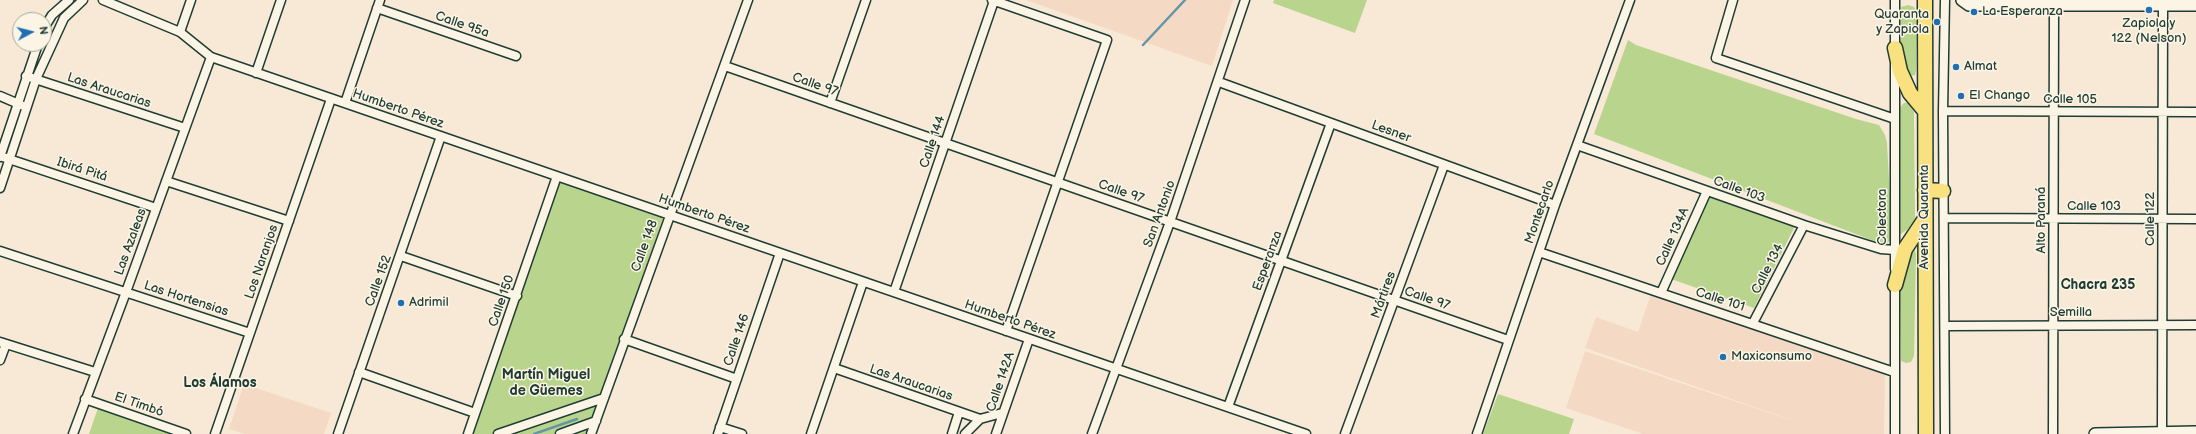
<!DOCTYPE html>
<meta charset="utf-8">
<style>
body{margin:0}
#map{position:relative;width:2196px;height:434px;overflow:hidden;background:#f8e9d6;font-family:"Balsamiq Sans",sans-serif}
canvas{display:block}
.north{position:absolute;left:12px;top:12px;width:40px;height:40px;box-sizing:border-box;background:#fcf5e5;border:1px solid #a4ab9e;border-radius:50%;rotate:83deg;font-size:11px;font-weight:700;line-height:16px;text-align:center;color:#1f3d34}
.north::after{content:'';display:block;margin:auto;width:14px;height:18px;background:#1f6fb2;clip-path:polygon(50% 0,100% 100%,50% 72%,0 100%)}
</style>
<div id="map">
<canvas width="2196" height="434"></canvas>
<div class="north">N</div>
</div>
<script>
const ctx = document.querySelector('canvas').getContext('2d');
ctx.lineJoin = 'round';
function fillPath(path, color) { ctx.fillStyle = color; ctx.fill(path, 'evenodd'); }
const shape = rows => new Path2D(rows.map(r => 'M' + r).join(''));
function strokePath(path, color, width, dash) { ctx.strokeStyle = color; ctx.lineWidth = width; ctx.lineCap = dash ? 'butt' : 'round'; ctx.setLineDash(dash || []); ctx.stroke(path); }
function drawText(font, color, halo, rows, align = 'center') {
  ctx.font = font + ' "Balsamiq Sans",sans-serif'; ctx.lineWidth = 3; ctx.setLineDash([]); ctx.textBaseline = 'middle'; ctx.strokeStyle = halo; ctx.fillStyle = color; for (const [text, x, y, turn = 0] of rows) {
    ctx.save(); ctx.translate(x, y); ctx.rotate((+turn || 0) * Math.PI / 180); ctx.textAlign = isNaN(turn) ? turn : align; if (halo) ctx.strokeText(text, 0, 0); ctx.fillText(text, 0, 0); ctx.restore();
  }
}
fillPath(shape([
 [1026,0,1233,0,1212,66],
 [1651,294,1885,374,1884,434,1643,434,1566,408,1585,351,1815,428,1585,348,1596,317,1638,332],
 [244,384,331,413,324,434,245,434,229,429]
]), '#f4dac4');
fillPath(shape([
 [1274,0,1367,0,1355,33,1273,3],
 [1908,5,1914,7,1917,12,1916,70,1915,75,1911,76,1906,68,1901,49,1901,7],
 [1628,40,1636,45,1856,119,1879,125,1885,135,1887,143,1892,234,1890,241,1886,244,1882,244,1594,134],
 [1904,103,1908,103,1914,112,1915,219,1907,230,1899,235,1899,108],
 [560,182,663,218,589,434,473,434],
 [1707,189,1797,222,1754,308,1671,279],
 [1911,248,1914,248,1916,254,1914,356,1911,362,1906,363,1901,361,1900,280],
 [1498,394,1574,419,1569,434,1483,434],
 [99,405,173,434,89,434]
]), '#b9d58d');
strokePath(shape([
 [1143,45,1185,0],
 [534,434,577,419]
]), '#6596a7', 2.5);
const street = shape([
 [103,0,180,32,211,57,1306,434],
 [992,0,1107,40,1006,331],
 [1733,0,1716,58,1895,119],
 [1945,0,1943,111,1945,434],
 [377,8,516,56],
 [44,28,52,15,69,0],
 [180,32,191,0],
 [1895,51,1895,0],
 [1895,65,1895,269],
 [725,66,1508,340],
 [256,73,281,0],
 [26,76,185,128],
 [1219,82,1555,205],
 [0,96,21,105],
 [345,103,380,0],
 [830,103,866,0],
 [1943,111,2196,112],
 [1577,145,1804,225,1881,249,1895,250],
 [0,156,156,208],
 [0,157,38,44],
 [166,181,289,221],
 [0,188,36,79,64,18,83,0],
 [1944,218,2196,219],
 [0,251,250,333],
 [1539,252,1894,372],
 [401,256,517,296],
 [894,292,994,1],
 [1661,293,1707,191],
 [1753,323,1804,225],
 [1945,326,2196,325],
 [624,339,737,379],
 [0,342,95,372],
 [0,360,6,344],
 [834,368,980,419],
 [359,372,475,413],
 [85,399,186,434],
 [1228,407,1331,123],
 [720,427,742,434],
 [2162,432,2163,5],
 [73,434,126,292,211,57],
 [215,434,331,99],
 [338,434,441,136],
 [468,434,557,176],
 [498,434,604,398],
 [560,434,596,421],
 [591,434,748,0],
 [718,434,780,253],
 [811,434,863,282],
 [952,434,959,412],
 [965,434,980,419,1002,413],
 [996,434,1029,339],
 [1092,434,1170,222,1245,0],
 [1345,434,1444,165],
 [1477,434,1555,205,1630,0],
 [1895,434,1895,281],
 [2053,434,2054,5]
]);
const secondary = shape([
 [1962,0,1969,5,2196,5],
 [2095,434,2196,432]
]);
const highway = shape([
 [1925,0,1926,434],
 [1895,48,1900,71,1910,93,1925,111],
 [1925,190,1943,191],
 [1895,285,1905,249,1925,219]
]);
strokePath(street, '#1f3d34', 11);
strokePath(secondary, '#1f3d34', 14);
strokePath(highway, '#1f3d34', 17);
strokePath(street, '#fcf5e5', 8);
strokePath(secondary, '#fcf5e5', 11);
strokePath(highway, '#fae180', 14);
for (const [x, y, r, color] of [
 [2149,10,4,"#1f6fb2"],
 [1974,12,4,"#1f6fb2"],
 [1937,22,4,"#1f6fb2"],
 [1956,67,4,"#1f6fb2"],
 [1961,96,4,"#1f6fb2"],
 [401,303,4,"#1f6fb2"],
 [1723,357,4,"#1f6fb2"]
]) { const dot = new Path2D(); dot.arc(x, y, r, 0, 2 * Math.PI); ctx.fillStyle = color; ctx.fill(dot); strokePath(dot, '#fcf5e5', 1.5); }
drawText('13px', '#1f3d34', '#fcf5e5', [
 ["La Esperanza",1982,12],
 ["Quaranta",1929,15,"right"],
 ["y Zapiola",1929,30,"right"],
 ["Zapiola y",2149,24,"center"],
 ["122 (Nelson)",2149,39,"center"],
 ["Almat",1964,67],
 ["El Chango",1969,96],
 ["Adrimil",409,303],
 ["Maxiconsumo",1731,357]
], 'left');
drawText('13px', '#1f3d34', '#fcf5e5', [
 ["Calle 95a",462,25,19],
 ["Calle 97",815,85,19],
 ["Las Araucarias",109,91,18],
 ["Calle 105",2070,100],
 ["Humberto Pérez",398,109,19],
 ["Lesner",1391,132,20],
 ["Calle 144",933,142,-71],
 ["Ibirá Pitá",82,170,18],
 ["Calle 103",1739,190,20],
 ["Calle 97",1121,192,19],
 ["Calle 103",2094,207],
 ["Montecarlo",1540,212,-71],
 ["Humberto Pérez",704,214,19],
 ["San Antonio",1160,214,-70],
 ["Colectora",1883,217,-90],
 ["Avenida Quaranta",1925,217,-90],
 ["Calle 122",2151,219,-90],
 ["Alto Paraná",2042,220,-90],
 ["Calle 134A",1673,237,-66],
 ["Las Azaleas",131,242,-70],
 ["Calle 148",645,246,-70],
 ["Esperanza",1268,261,-70],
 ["Los Naranjos",262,262,-71],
 ["Calle 134",1768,269,-63],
 ["Calle 152",379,281,-70],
 ["Mártires",1384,295,-70],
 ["Las Hortensias",186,299,18],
 ["Calle 97",1427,299,19],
 ["Calle 101",1720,300,18],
 ["Calle 150",502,301,-71],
 ["Semilla",2071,313],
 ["Humberto Pérez",1010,320,19],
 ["Calle 146",737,340,-71],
 ["Calle 142A",1001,382,-71],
 ["Las Araucarias",911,383,19],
 ["El Timbó",139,405,19]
]);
drawText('bold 14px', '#1f3d34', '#fcf5e5', [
 ["Chacra 235",2098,285],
 ["Martín Miguel",546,375],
 ["de Güemes",546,391],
 ["Los Álamos",220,383]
]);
</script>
